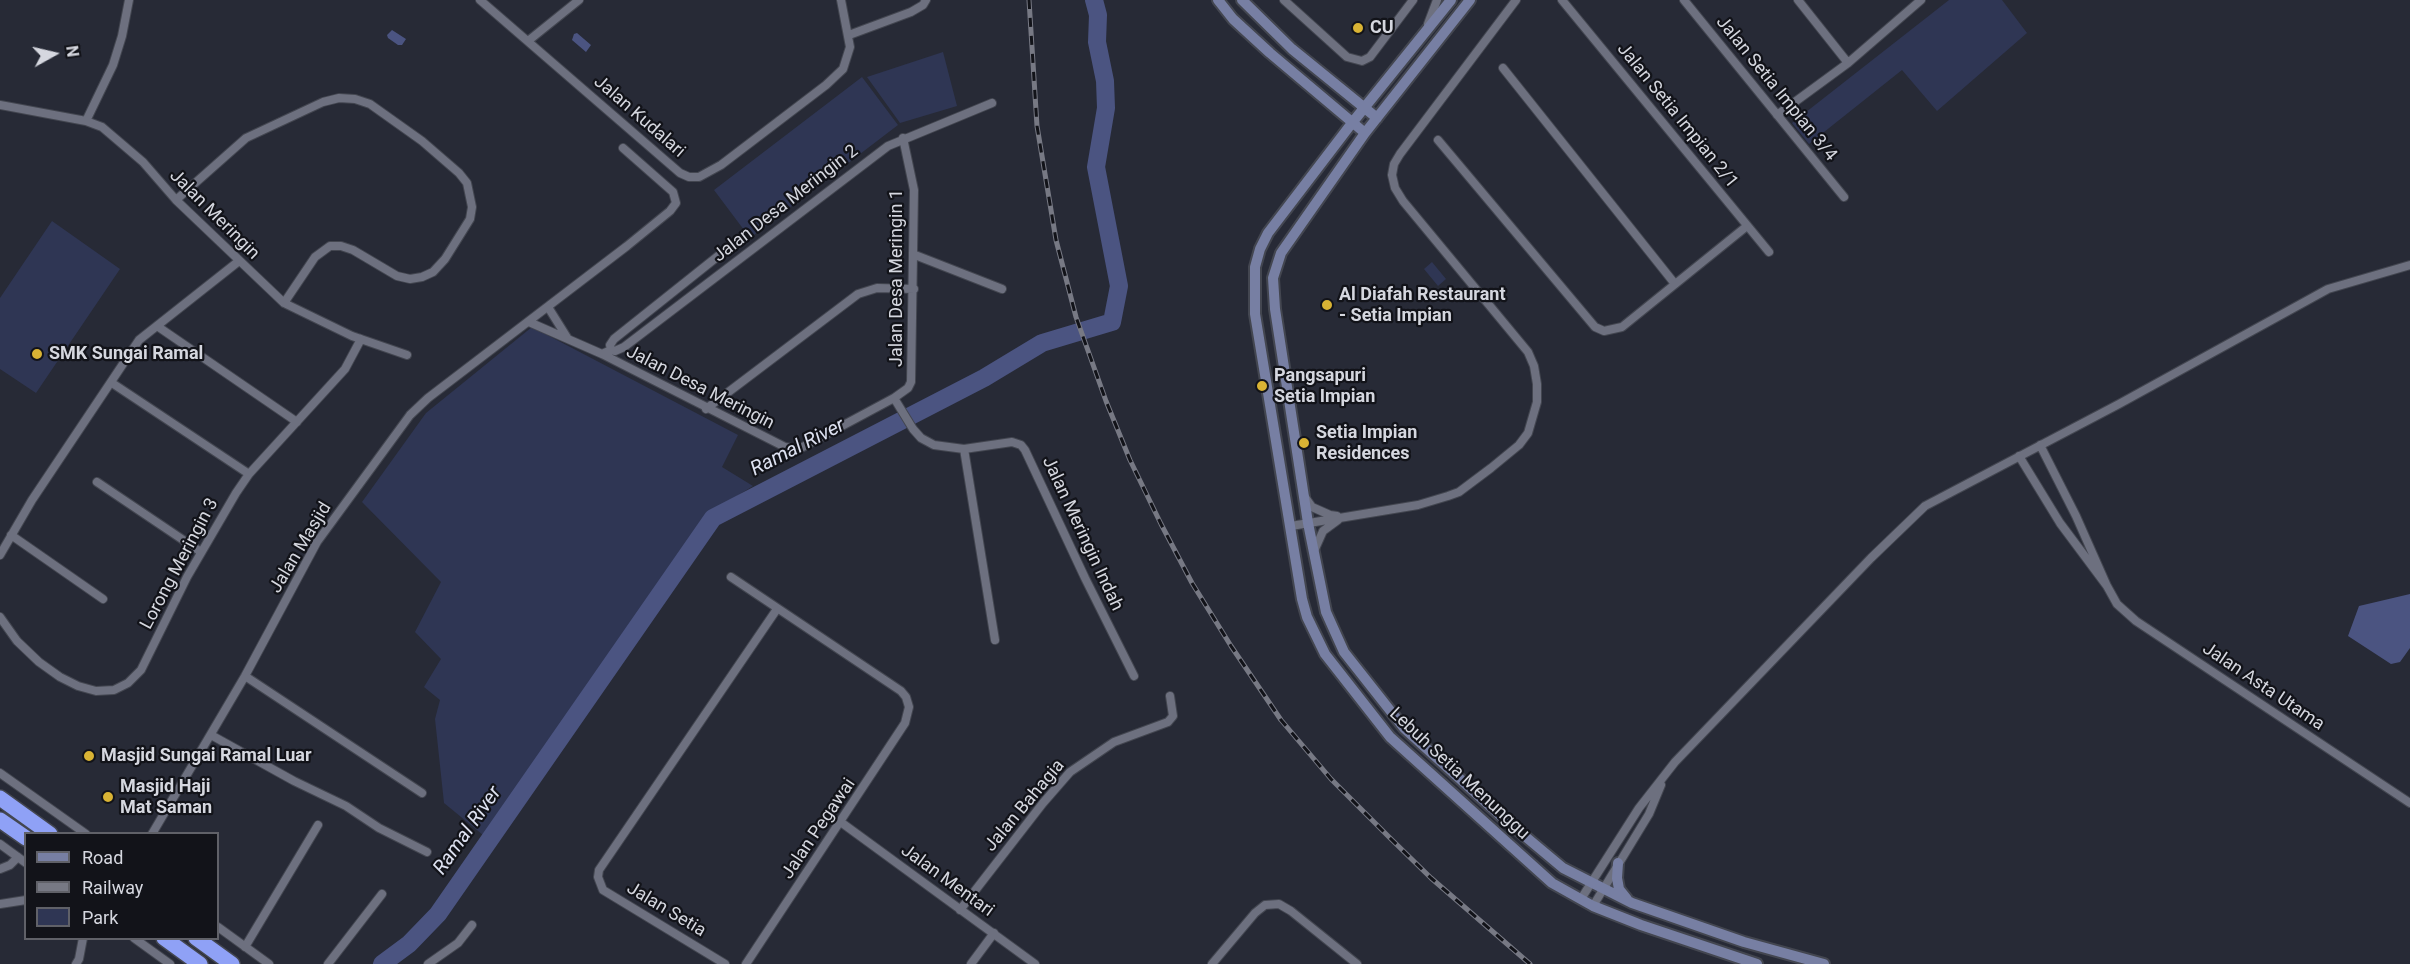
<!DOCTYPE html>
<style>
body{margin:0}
#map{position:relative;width:2410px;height:964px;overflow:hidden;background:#272a36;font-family:Roboto,sans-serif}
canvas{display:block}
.legend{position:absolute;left:24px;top:832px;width:195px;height:108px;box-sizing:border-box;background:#121319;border:2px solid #606168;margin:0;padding:8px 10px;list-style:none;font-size:18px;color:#d5d7df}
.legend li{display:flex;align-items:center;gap:12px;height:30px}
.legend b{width:30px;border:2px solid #606168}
.north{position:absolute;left:24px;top:24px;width:60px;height:60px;-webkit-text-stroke:4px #121319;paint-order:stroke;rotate:82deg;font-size:16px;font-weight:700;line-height:24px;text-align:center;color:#d5d7df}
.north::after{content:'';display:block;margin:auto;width:21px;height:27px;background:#d5d7df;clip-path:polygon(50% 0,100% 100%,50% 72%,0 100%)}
</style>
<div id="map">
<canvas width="2410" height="964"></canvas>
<ul class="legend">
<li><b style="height:8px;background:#777fa3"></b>Road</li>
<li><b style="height:8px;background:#777984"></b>Railway</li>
<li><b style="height:16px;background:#2f3654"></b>Park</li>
</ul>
<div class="north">N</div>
</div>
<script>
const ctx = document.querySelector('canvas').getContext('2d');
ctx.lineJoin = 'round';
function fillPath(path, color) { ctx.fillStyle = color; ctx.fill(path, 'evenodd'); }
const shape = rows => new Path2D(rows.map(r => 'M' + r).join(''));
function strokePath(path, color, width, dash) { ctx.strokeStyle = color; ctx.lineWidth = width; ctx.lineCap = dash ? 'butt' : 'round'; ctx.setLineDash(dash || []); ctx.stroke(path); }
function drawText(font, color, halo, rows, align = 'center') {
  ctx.font = font + ' Roboto,sans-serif'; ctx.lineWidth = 4.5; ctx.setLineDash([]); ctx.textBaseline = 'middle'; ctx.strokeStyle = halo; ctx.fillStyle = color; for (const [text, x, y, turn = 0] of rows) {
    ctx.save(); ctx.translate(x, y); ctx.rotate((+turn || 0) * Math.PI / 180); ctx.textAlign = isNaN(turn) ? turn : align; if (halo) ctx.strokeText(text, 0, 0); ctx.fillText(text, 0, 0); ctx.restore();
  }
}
fillPath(shape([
 [1949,0,2002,0,2027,33,1937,111,1902,70,1809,144,1792,123],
 [943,52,957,106,900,123,867,77],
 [862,77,898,125,750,238,714,190],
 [52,221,120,269,36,393,0,369,0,298],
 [1432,262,1446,279,1438,286,1424,269],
 [532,327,738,435,722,467,753,486,705,516,483,835,444,803,435,719,440,700,424,687,441,659,415,632,441,582,362,502,426,413]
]), '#2f3654');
fillPath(shape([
 [392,30,406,39,402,45,398,45,388,38,387,35],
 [577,33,591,45,586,52,572,40,574,34],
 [2410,594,2410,648,2400,662,2391,664,2348,636,2359,606]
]), '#4b5481');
strokePath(shape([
 [382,964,409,944,438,914,713,518,984,378,1042,343,1112,322,1119,286,1096,167,1106,108,1105,81,1097,42,1098,15,1094,0]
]), '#4b5481', 18);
const street = shape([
 [480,0,680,173,689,177,699,177,721,165,826,85,843,69,850,47,841,0],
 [1284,0,1347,57,1362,61,1370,57,1413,0],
 [1562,0,1769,252],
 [1684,0,1844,197],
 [1798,0,1848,63],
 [1428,24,1437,0],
 [849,35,911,12,923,5,926,0],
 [528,41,579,0],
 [1503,68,1675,284],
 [0,105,86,121,102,127,143,162,176,200,284,303,352,336,407,355],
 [1777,115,1848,63,1921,0],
 [86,121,113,65,122,36,129,0],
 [1438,140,1595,327,1604,331,1622,327,1747,226],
 [176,200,246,138,323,102,339,98,355,99,370,104,422,141,459,173,467,183,472,207,470,219,445,259,433,272,422,277,410,279,397,276,353,250,341,246,330,246,315,257,284,303],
 [915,255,1002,289],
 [548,307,568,339],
 [529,322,602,354,785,447,799,449,894,398,908,388,911,382,914,190,903,138],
 [157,326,297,422],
 [611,350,610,345,614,339,742,237],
 [602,354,611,350,615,351,624,347,888,146,992,103],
 [112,383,249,474],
 [894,398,913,429,921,438,934,445,964,449,1012,442,1021,445,1025,450,1085,578,1134,676],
 [706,409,858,294,877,288,914,289],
 [964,449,995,640],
 [2019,456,2060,523,2107,586,2076,516,2040,445],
 [97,482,201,552],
 [1305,497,1312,507,1330,515,1337,516],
 [1291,526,1418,505,1448,496,1459,492,1491,468,1519,445,1528,433,1537,402,1537,384,1534,366,1528,352,1403,201,1395,188,1392,175,1394,164,1400,154,1516,0],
 [11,535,103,599],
 [1315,549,1323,531,1338,520],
 [0,555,32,500,139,340,239,261],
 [731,577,901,691,906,697,909,707,905,723,746,964],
 [2107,586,2117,604,2136,621,2410,803],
 [0,617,17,641,39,662,60,677,78,686,96,691,114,690,128,683,141,670,187,577,236,493,249,474,345,369,361,339],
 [245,676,422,793],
 [211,735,294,781,346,806,379,828,427,852],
 [0,773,86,834],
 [842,823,1035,964],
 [152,834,245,676,317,542,410,415,428,398,627,246,670,211,676,203,673,192,623,148],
 [0,844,26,863],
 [0,869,10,865,18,857],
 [1581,899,1639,808,1675,762,1871,558,1925,506,2119,404,2328,289,2410,265],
 [0,904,26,900],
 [1593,906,1649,814,1661,785],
 [960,910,1043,803,1070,772,1114,742,1168,722,1173,716,1170,696],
 [218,927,269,964],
 [134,938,170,964],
 [245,947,318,825],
 [76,964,79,959,83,938],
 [328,964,382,894],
 [428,964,458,943,472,925],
 [725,964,603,890,598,877,599,870,777,609],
 [971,964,994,933],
 [1212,964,1255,913,1265,905,1279,904,1291,911,1357,964]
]);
const secondary = shape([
 [1218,0,1233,19,1270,53,1365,133],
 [1242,0,1292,49,1377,118],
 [1451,0,1352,123,1268,233,1260,249,1255,267,1255,314,1302,599,1307,617,1325,654,1390,737,1552,883,1593,906,1641,925,1757,964],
 [1470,0,1365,133,1281,253,1273,278,1275,309,1308,523,1326,612,1344,652,1404,728,1502,817,1563,868,1632,903,1744,942,1824,964],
 [1618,863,1617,878,1619,889,1627,899]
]);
const highway = shape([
 [0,798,50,834],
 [0,820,26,838],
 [164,938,200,964],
 [196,938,232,964]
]);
strokePath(street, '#434650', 10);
strokePath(secondary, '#434650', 14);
strokePath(highway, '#434650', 18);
strokePath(street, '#6d707f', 8);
strokePath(secondary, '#777fa3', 10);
strokePath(highway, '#8fa1f6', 15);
const rail = shape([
 [1029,0,1037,126,1056,240,1076,317,1106,401,1130,460,1161,524,1192,583,1231,646,1281,720,1331,779,1390,838,1431,878,1530,964]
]);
strokePath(rail, '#777984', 5);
strokePath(rail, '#121319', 3, [9]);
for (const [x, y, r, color] of [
 [1358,28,6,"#d9b334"],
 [1327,305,6,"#d9b334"],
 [37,354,6,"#d9b334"],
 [1262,386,6,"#d9b334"],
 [1304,443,6,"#d9b334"],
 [89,756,6,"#d9b334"],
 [108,797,6,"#d9b334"]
]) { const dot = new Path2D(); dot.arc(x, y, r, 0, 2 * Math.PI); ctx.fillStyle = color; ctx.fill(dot); strokePath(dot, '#121319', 2); }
drawText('bold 18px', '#d5d7df', '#121319', [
 ["CU",1370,28],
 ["Al Diafah Restaurant",1339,295],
 ["- Setia Impian",1339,316],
 ["SMK Sungai Ramal",49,354],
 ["Pangsapuri",1274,376],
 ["Setia Impian",1274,397],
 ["Setia Impian",1316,433],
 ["Residences",1316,454],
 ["Masjid Sungai Ramal Luar",101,756],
 ["Masjid Haji",120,787],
 ["Mat Saman",120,808]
], 'left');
drawText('18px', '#d5d7df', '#121319', [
 ["Jalan Setia Impian 3/4",1776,89,51],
 ["Jalan Setia Impian 2/1",1677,116,51],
 ["Jalan Kudalari",639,117,41],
 ["Jalan Desa Meringin 2",786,204,-38],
 ["Jalan Meringin",214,215,45],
 ["Jalan Desa Meringin 1",897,278,-90],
 ["Jalan Desa Meringin",700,388,27],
 ["Jalan Meringin Indah",1082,534,65],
 ["Jalan Masjid",301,548,-59],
 ["Lorong Meringin 3",180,564,-62],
 ["Jalan Asta Utama",2263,687,34],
 ["Lebuh Setia Menunggu",1459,774,43],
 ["Jalan Bahagia",1025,806,-50],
 ["Jalan Pegawai",819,829,-56],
 ["Jalan Mentari",947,881,36],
 ["Jalan Setia",666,910,31]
]);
drawText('italic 20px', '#dee2f1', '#121319', [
 ["Ramal River",798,448,-27],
 ["Ramal River",468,831,-55]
]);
</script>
